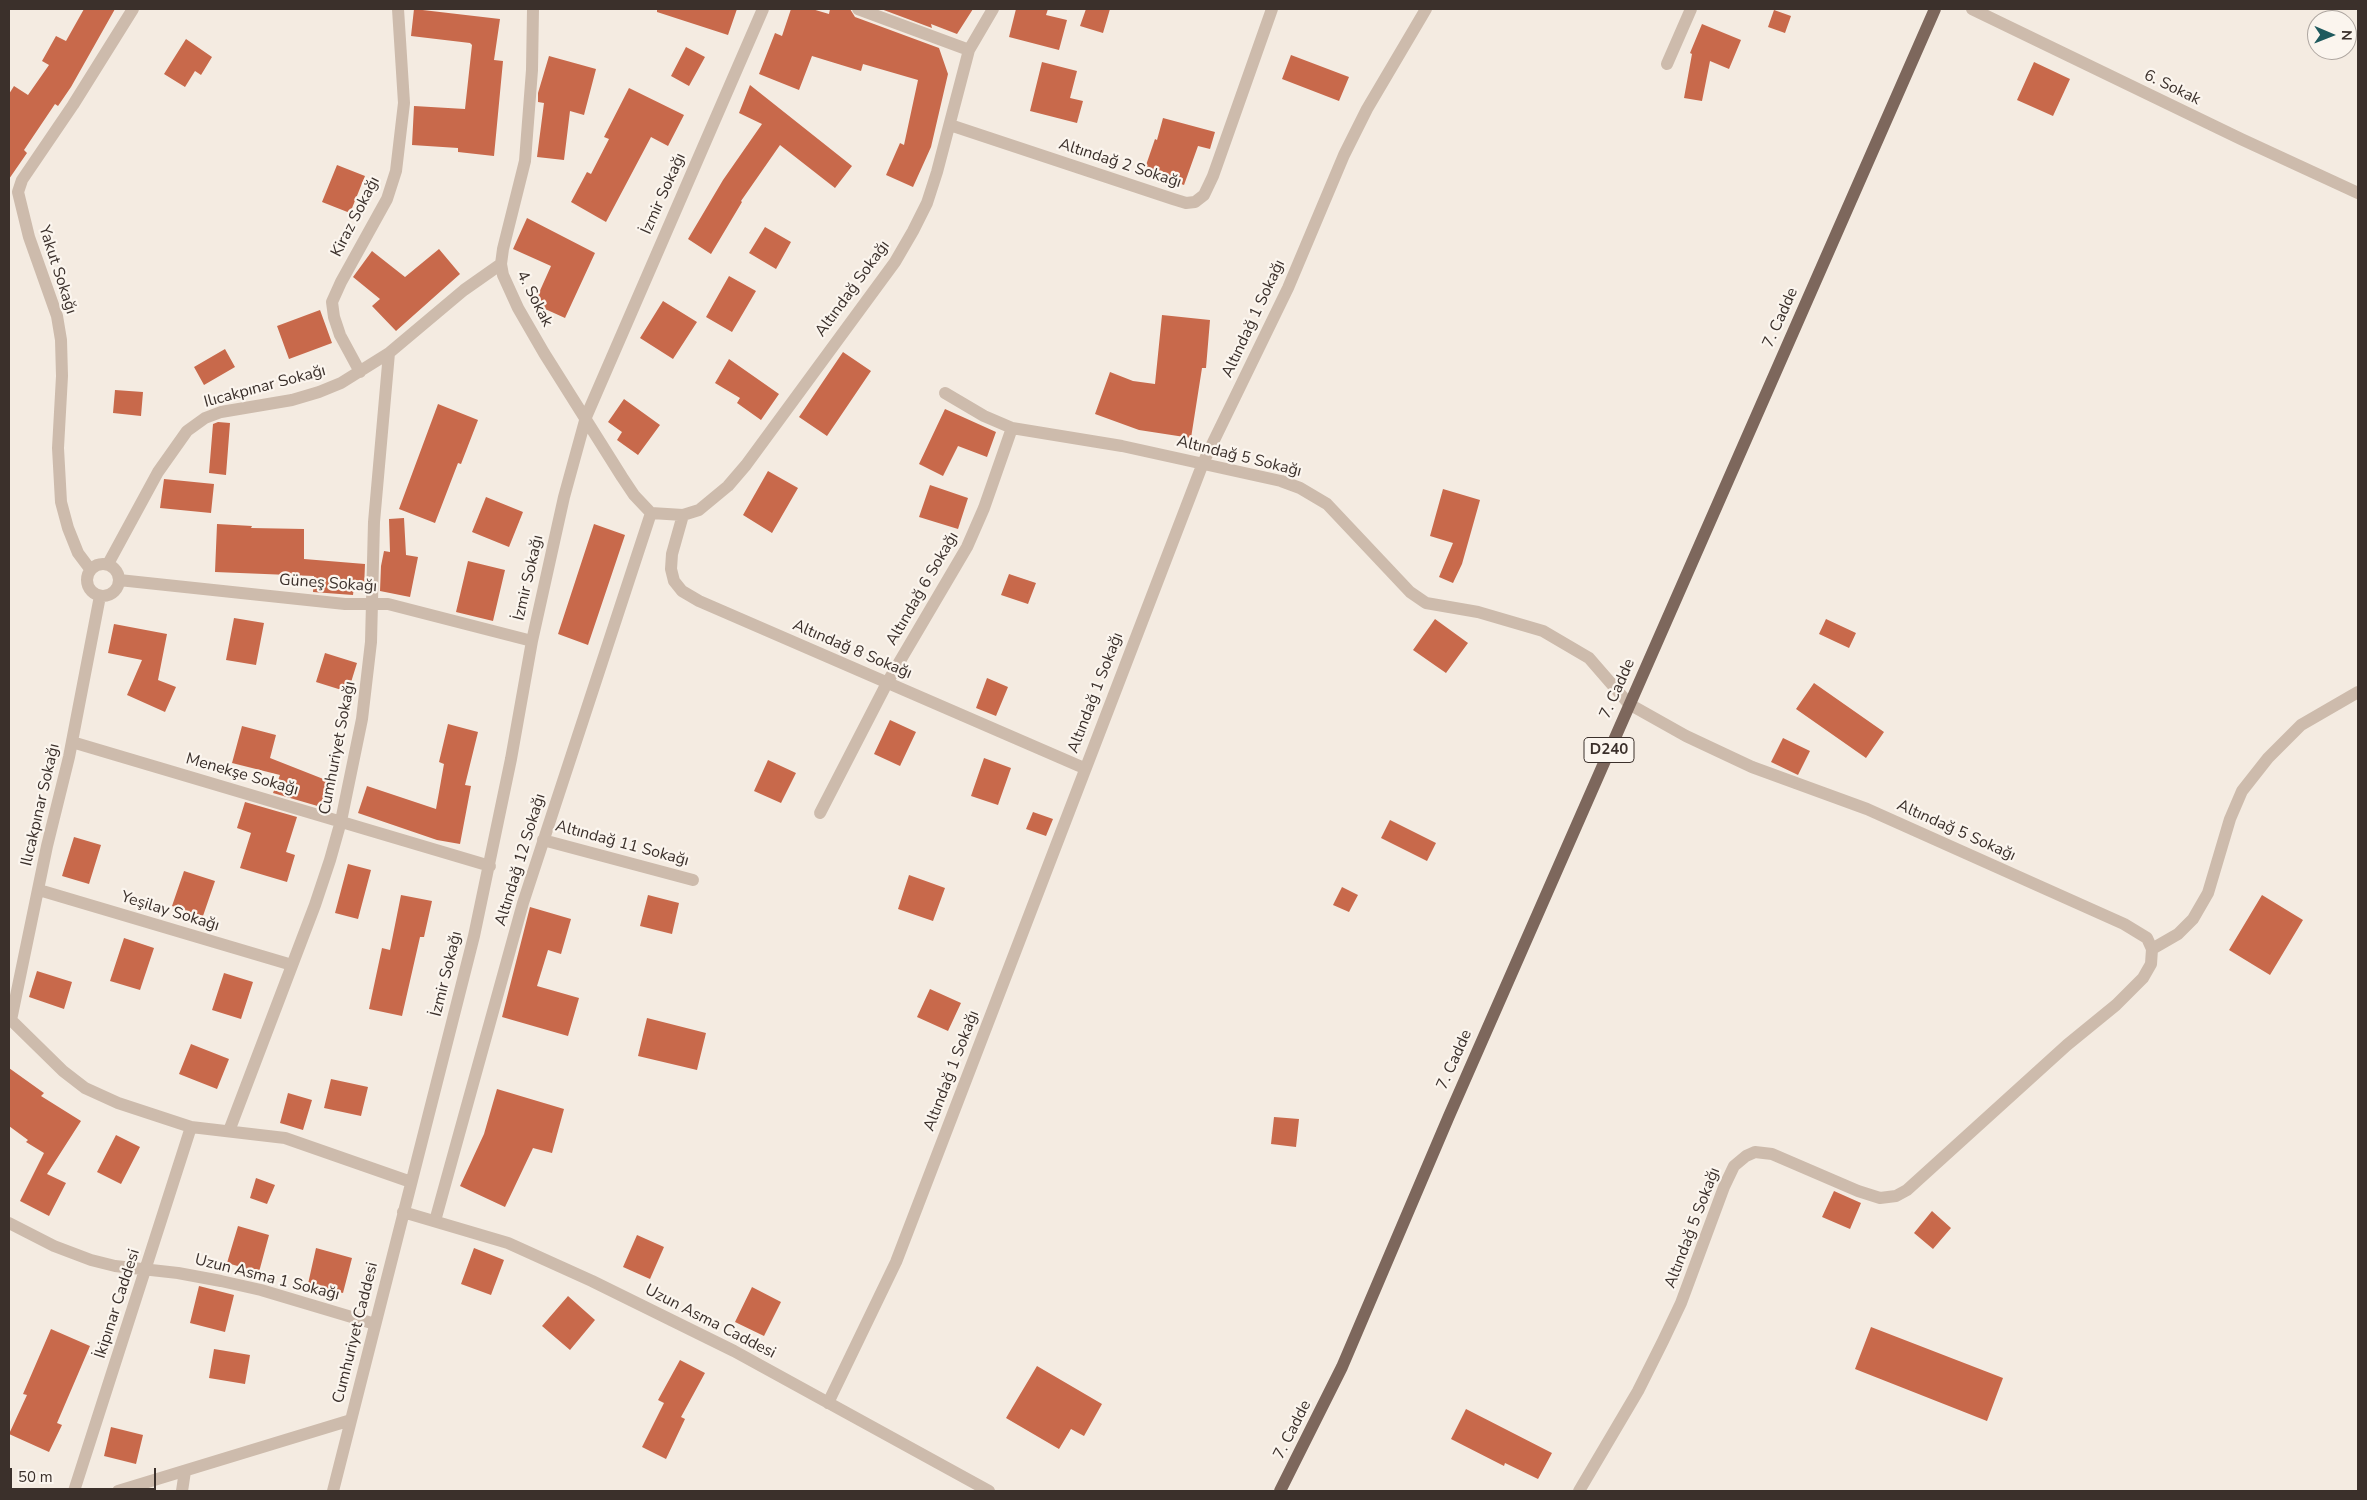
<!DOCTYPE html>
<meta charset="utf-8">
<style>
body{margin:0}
#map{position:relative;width:2367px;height:1500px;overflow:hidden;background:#f4ebe1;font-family:"Nunito Sans",sans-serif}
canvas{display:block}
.frame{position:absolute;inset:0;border:10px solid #3b302b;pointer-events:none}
.north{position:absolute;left:2307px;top:10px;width:50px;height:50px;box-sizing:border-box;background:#fbf5ee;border:1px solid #aea6a0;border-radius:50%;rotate:91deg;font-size:14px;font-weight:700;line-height:20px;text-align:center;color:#3b302b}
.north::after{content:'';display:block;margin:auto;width:18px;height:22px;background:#1f5a5e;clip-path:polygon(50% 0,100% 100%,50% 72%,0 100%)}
.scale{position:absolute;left:10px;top:1468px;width:146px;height:22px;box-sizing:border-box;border:2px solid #3b302b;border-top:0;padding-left:6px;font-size:15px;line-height:18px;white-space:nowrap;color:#3b302b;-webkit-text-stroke:4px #fbf5ee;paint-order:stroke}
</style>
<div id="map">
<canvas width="2367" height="1500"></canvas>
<div class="frame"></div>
<div class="north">N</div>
<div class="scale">50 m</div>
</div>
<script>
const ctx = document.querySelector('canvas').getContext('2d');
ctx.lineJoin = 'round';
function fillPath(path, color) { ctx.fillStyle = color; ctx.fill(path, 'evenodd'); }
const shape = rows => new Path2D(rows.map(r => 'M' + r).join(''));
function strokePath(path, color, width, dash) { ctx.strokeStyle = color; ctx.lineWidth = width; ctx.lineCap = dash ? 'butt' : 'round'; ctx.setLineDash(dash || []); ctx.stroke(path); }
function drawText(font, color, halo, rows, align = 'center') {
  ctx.font = font + ' "Nunito Sans",sans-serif'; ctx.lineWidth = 4.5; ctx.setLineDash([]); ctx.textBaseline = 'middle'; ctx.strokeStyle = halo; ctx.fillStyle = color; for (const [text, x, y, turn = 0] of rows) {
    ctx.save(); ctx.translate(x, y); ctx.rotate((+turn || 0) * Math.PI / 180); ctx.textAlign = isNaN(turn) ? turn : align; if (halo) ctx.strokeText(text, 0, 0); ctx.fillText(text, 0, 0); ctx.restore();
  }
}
fillPath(shape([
 [84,9,115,9,71,87,58,106,55,104,24,150,27,153,9,179,9,94,14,86,28,95,49,65,42,61,56,36,66,41],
 [414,9,500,19,494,60,503,61,494,156,458,152,458,148,412,145,414,106,465,109,472,45,470,43,411,36],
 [657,9,737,9,728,35,657,12],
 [791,9,812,9,829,14,830,9,850,9,855,17,939,48,948,74,931,147,913,187,886,175,900,143,904,145,918,80,863,64,861,71,812,56,799,90,759,74,775,33,782,36],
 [881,9,973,9,957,34,931,24,932,28],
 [1016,9,1048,9,1046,15,1067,20,1059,50,1009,37],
 [1086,9,1110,9,1103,33,1080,26],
 [1774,10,1791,16,1785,33,1768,27],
 [1702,24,1741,40,1729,69,1710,61,1702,101,1684,98,1692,54,1690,53],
 [186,39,212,57,201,75,195,71,185,87,164,74],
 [686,47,705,57,689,86,671,76],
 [1291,55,1349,77,1339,101,1282,79],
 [549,56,596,69,584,115,570,111,564,160,537,157,544,103,538,102,538,93],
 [1042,62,1077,71,1070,98,1083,101,1077,123,1030,111],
 [2034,62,2070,79,2053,116,2017,100],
 [750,85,852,166,835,188,780,145,741,201,742,202,711,254,688,239,723,180,762,124,739,113],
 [629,88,684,115,668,146,651,137,606,222,571,202,587,172,591,174,609,139,604,137],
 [1163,118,1215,132,1210,149,1198,146,1184,185,1144,171,1155,139,1157,140],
 [337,165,365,176,350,213,322,202],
 [527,218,595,253,565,318,534,304,551,266,513,249],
 [765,227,791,242,776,269,749,253],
 [439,249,460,274,396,331,372,306,380,299,353,277,372,251,405,277],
 [729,276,756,291,732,332,706,317],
 [663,301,697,322,673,359,640,338],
 [320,310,332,343,289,359,277,326],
 [1162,315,1210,320,1206,368,1202,368,1191,438,1139,430,1095,414,1110,372,1133,381,1155,384],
 [225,349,235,367,204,385,194,367],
 [843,352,871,371,827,436,799,417],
 [729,359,779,394,761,420,737,403,740,398,715,383],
 [115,390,143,392,141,416,113,413],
 [624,399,660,425,638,455,617,440,622,432,608,422],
 [438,404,478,420,461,464,458,463,435,523,399,509],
 [945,409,996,432,987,457,958,446,943,476,919,464],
 [218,422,230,423,226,475,209,473,213,424],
 [768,471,798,488,772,533,743,515],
 [164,479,214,484,211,513,160,508],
 [930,485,968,498,958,529,919,517],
 [1443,489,1480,500,1462,564,1453,583,1439,577,1453,543,1430,536],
 [486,497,523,512,509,547,472,532],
 [404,518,406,555,418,557,410,597,380,591,381,566,384,551,390,552,389,519],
 [217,524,252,526,251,528,304,529,304,559,365,564,364,588,354,586,353,595,313,592,314,576,215,572],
 [594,524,625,535,588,645,558,634],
 [468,561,505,570,493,621,456,612],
 [1009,574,1036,583,1028,604,1001,595],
 [234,618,264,623,256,665,226,660],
 [1435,619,1468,643,1446,673,1413,650],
 [1826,619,1856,633,1849,648,1819,634],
 [114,624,167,634,158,680,176,687,165,712,127,695,142,660,108,653],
 [325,653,357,663,348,692,316,682],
 [987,678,1008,687,996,716,976,708],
 [1814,683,1884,732,1866,758,1796,709],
 [890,720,916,732,900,766,874,754],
 [448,724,478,732,465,785,471,786,460,844,437,840,358,813,367,786,436,809,444,764,439,762],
 [242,726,276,735,270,758,331,782,321,807,273,793,280,775,232,763],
 [1783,738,1810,751,1798,775,1771,762],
 [984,758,1011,768,998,805,971,796],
 [768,760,796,773,781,803,754,791],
 [245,802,297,817,286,852,295,855,287,882,240,868,251,833,237,828],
 [1033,812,1053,819,1046,836,1026,829],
 [1390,820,1436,843,1427,861,1381,838],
 [74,837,101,845,89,884,62,876],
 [348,864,371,870,358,919,335,913],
 [184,871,215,881,203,916,172,906],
 [909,875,945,888,933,921,898,909],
 [1342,887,1358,895,1349,912,1333,905],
 [401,895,432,901,424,937,420,937,402,1016,369,1009,382,948,390,950],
 [648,895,679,903,672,934,640,926],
 [2262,895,2303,920,2270,975,2229,950],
 [530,907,571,919,561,954,548,950,537,986,579,998,568,1036,502,1017],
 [124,938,154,948,140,990,110,981],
 [37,971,72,982,64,1009,29,997],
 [224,973,253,982,241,1019,212,1010],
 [930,989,961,1003,948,1031,917,1017],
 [647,1018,706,1033,697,1070,638,1056],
 [191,1044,229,1059,217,1089,179,1074],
 [9,1068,44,1093,41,1096,81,1121,47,1174,66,1183,49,1216,20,1201,44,1153,26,1142,28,1140,9,1126],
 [331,1079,368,1087,361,1116,324,1108],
 [497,1089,564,1109,552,1153,533,1148,505,1207,460,1186,484,1134],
 [288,1093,312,1100,303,1130,280,1123],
 [1274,1117,1299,1119,1296,1147,1271,1144],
 [116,1135,140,1147,121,1184,97,1172],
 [256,1178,275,1185,267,1204,250,1198],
 [1834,1191,1861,1203,1850,1229,1822,1217],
 [1932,1211,1951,1228,1933,1249,1914,1233],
 [238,1226,269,1235,259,1272,227,1263],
 [637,1235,664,1247,650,1279,623,1267],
 [316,1248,352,1258,343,1293,308,1284],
 [474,1248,504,1260,491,1295,461,1284],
 [199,1286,234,1295,225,1332,190,1323],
 [752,1287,781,1302,764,1336,735,1322],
 [568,1296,595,1320,570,1350,542,1326],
 [1871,1327,2003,1378,1987,1421,1855,1369],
 [51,1329,90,1346,57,1423,62,1425,49,1452,9,1434,27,1395,23,1394],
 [214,1349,250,1355,245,1384,209,1378],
 [680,1360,705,1373,681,1417,685,1419,666,1459,642,1447,664,1403,658,1400],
 [1037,1366,1102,1404,1084,1436,1071,1429,1059,1449,1006,1418],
 [1466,1409,1552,1453,1538,1479,1505,1463,1504,1466,1451,1439],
 [111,1427,143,1435,136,1464,104,1456]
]), '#c8694b');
strokePath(shape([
 [533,9,532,70,525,161,503,249,501,264,503,275,518,308,544,353,622,477,634,495,651,513],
 [858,9,969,50],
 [1972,9,2241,139,2358,193],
 [1667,64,1691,9],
 [950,125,1173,199,1186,203,1195,202,1204,195,1213,176,1272,9],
 [360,372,340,335,334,317,332,302,341,282,387,199,396,171,404,103,398,9],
 [945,393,984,416,1012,428,1122,446,1281,481,1300,488,1327,504,1410,592,1426,603,1478,612,1543,631,1589,658,1629,704,1686,736,1752,767,1867,809,2124,924,2147,938,2152,949,2151,964,2143,978,2116,1005,2067,1045,1907,1190,1896,1196,1880,1198,1858,1191,1772,1154,1755,1152,1746,1156,1734,1166,1724,1187,1681,1303,1663,1341,1638,1391,1579,1491],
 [651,513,683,515,699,510,728,486,746,465,895,262,913,231,927,203,937,172,969,50,993,9],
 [683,515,672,554,671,569,674,581,682,591,699,601,1084,768],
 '87 580a16 16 0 1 1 32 0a16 16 0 1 1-32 0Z',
 [108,564,158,472,187,431,205,418,221,412,292,400,319,392,341,383,389,353,464,290,501,264],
 [90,569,78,553,68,528,61,502,58,448,62,376,61,340,57,316,29,237,18,192,22,180,73,105,133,9],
 [119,580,345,604,388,604,532,641],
 [72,742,490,866],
 [820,813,887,683,967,547,984,508,1012,428],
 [543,840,693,880],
 [39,890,292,965],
 [2152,949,2178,934,2193,919,2208,893,2230,819,2242,791,2268,758,2301,725,2358,692],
 [11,1020,63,1071,85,1088,118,1103,191,1127,285,1138,411,1182],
 [11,1020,47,846,69,757,100,596],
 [229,1131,315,905,330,860,341,821,362,719,371,642,374,522,389,353],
 [403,1212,508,1243,592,1281,734,1351,989,1491],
 [435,1221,523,903,651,513],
 [9,1223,54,1246,91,1260,115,1266,178,1273,221,1281,261,1290,375,1324],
 [828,1403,896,1262,1203,463,1288,288,1344,155,1367,109,1426,9],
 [74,1491,191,1127],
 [118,1491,351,1420],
 [182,1491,185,1471],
 [333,1491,474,936,511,759,532,641,564,497,586,417,763,9]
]), '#cdbbac', 12);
strokePath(shape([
 [1280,1491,1342,1367,1449,1116,1935,9]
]), '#7d675c', 12);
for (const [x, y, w] of [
 [1609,750,50]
]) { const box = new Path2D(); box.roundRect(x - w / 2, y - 12.5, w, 25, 4); ctx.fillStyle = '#fbf5ee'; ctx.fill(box); strokePath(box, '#3b302b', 1); }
drawText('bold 15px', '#3b302b', null, [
 ["D240",1609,750]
]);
drawText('16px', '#3b302b', '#fbf5ee', [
 ["6. Sokak",2172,88,26],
 ["Altındağ 2 Sokağı",1120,164,18],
 ["İzmir Sokağı",664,194,-66],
 ["Kiraz Sokağı",356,217,-63],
 ["Yakut Sokağı",57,270,72],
 ["Altındağ Sokağı",853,289,-54],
 ["4. Sokak",534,299,63],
 ["7. Cadde",1781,318,-66],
 ["Altındağ 1 Sokağı",1254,319,-65],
 ["Ilıcakpınar Sokağı",265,387,-15],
 ["Altındağ 5 Sokağı",1239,457,14],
 ["İzmir Sokağı",529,578,-77],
 ["Güneş Sokağı",328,584,4],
 ["Altındağ 6 Sokağı",923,589,-60],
 ["Altındağ 8 Sokağı",852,650,23],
 ["7. Cadde",1618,689,-66],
 ["Altındağ 1 Sokağı",1096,693,-69],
 ["Cumhuriyet Sokağı",338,748,-79],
 ["Menekşe Sokağı",242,775,16],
 ["Ilıcakpınar Sokağı",41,805,-77],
 ["Altındağ 5 Sokağı",1956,831,24],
 ["Altındağ 11 Sokağı",622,844,15],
 ["Altındağ 12 Sokağı",521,860,-73],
 ["Yeşilay Sokağı",170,912,17],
 ["İzmir Sokağı",447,974,-76],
 ["7. Cadde",1455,1060,-66],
 ["Altındağ 1 Sokağı",952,1071,-69],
 ["Altındağ 5 Sokağı",1693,1228,-69],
 ["Uzun Asma 1 Sokağı",267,1278,14],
 ["İkipınar Caddesi",118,1304,-72],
 ["Uzun Asma Caddesi",710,1322,27],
 ["Cumhuriyet Caddesi",356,1333,-76],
 ["7. Cadde",1293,1430,-63]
]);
</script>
